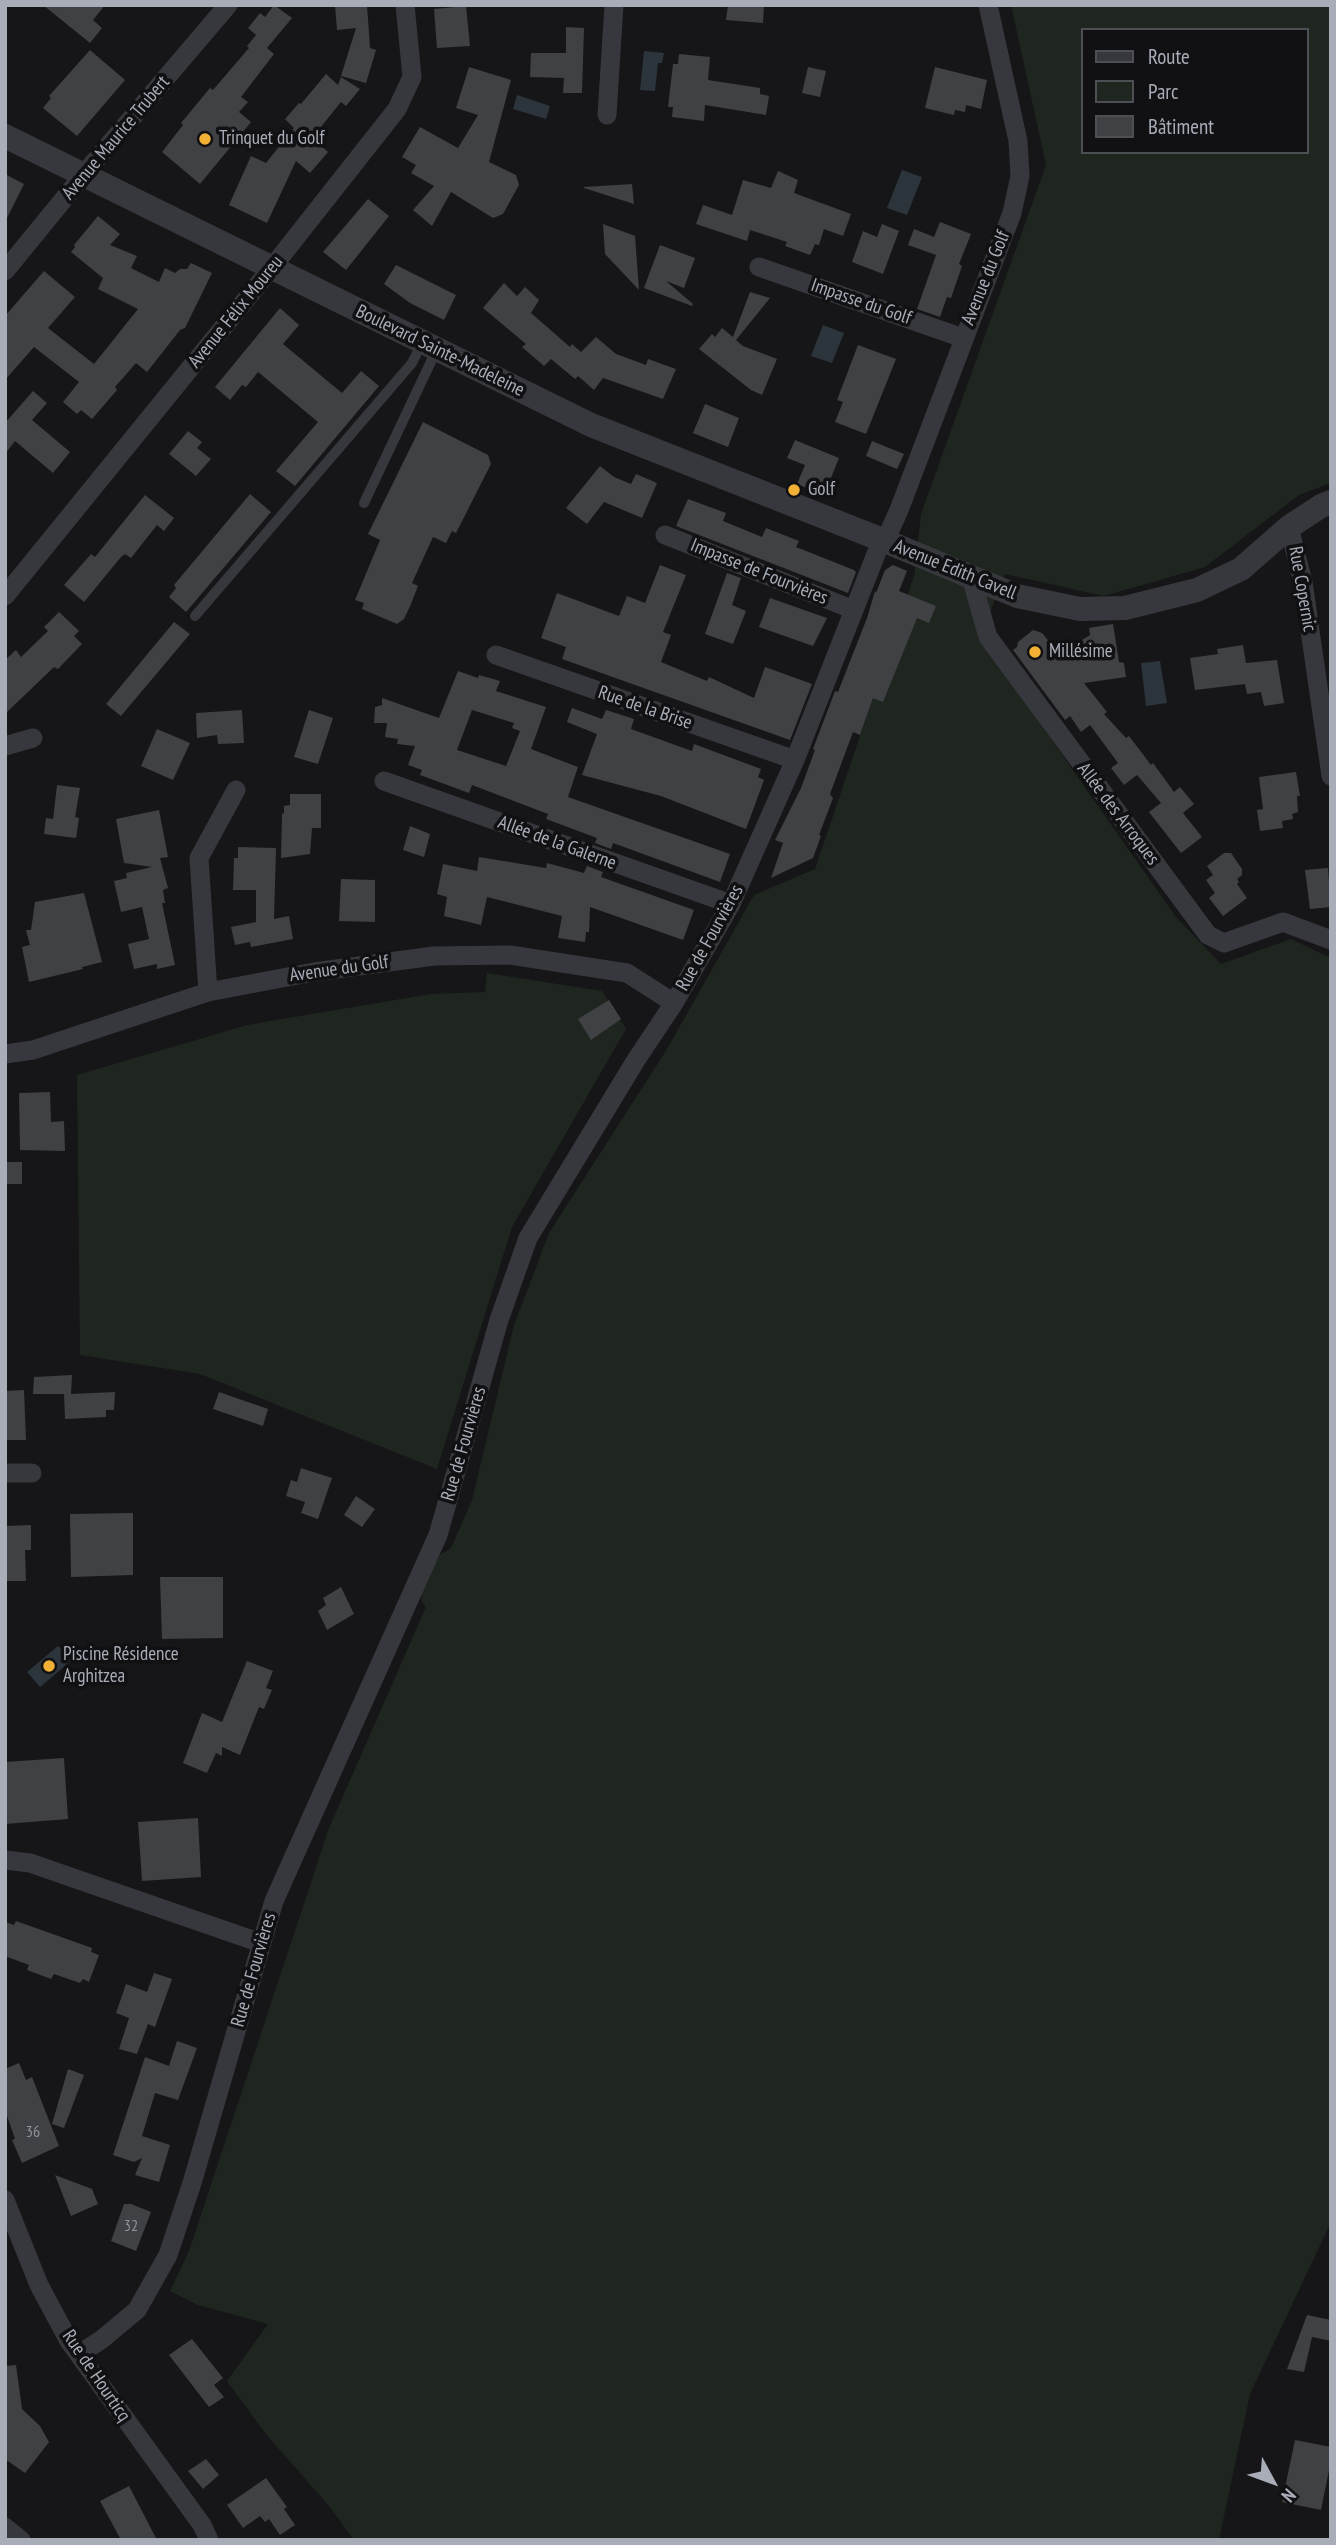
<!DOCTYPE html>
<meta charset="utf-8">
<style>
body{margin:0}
#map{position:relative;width:1336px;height:2545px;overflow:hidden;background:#161618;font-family:"PT Sans Narrow",sans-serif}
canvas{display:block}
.frame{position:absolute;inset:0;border:7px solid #a8adb8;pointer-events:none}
.legend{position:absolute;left:1081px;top:28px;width:228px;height:126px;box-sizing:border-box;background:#111113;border:2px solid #4d4f55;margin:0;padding:9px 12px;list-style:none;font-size:21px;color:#a8adb8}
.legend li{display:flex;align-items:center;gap:14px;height:35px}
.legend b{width:35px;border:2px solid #4d4f55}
.north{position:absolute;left:1238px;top:2447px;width:70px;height:70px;-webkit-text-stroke:5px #111113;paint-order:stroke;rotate:131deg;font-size:19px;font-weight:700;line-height:28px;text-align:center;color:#a8adb8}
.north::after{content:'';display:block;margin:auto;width:24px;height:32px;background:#a8adb8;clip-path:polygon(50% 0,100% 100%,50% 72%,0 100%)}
</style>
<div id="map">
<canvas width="1336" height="2545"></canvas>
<div class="frame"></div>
<ul class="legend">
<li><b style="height:9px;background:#37383d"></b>Route</li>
<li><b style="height:19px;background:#1e261f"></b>Parc</li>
<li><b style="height:19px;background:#404145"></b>Bâtiment</li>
</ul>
<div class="north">N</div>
</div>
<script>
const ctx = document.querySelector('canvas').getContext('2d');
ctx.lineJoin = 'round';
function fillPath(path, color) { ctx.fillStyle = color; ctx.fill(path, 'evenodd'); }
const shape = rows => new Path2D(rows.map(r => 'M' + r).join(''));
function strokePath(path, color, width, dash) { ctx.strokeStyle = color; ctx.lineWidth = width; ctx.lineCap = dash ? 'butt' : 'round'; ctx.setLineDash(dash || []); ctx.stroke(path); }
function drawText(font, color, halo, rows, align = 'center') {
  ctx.font = font + ' "PT Sans Narrow",sans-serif'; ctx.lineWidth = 7; ctx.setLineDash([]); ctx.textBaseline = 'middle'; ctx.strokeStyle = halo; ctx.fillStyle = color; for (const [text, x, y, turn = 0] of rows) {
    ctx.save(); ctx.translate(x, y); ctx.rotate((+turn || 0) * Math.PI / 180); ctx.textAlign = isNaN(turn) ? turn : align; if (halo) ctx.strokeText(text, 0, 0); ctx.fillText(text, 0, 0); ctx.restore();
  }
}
fillPath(shape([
 [1011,5,1331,5,1331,483,1299,495,1205,567,1104,596,1005,574,980,638,1176,917,1221,964,1291,939,1331,958,1331,2222,1250,2394,1219,2540,354,2540,329,2506,265,2433,227,2381,268,2324,198,2305,170,2291,189,2251,329,1828,426,1607,422,1602,421,1588,440,1555,451,1548,472,1500,514,1325,549,1233,667,1049,754,895,815,869,914,576,921,514,1046,165],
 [1082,30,1306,30,1306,152,1082,152],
 [487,973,602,991,626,1029,512,1227,437,1469,200,1374,80,1355,77,1075,247,1025,430,994,485,992]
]), '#1e261f');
fillPath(shape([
 [644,51,664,53,662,63,658,63,655,91,640,90],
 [517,95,550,106,546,119,513,109],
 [902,170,922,177,907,215,887,208],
 [823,325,844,333,832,363,811,356],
 [1160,661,1167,703,1146,706,1141,663],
 [58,1646,72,1660,40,1687,27,1672]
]), '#2c353c');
fillPath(shape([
 [43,5,105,5,93,20,102,28,90,43],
 [274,5,292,18,267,48,274,54,241,97,248,102,239,112,251,122,200,184,162,152,183,125,181,123,210,88,213,90,249,48,247,46,256,35,248,28,260,13,265,17],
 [335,5,367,5,370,48,376,50,366,83,341,76,356,28,337,30],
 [728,5,764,5,763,23,726,20],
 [466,6,470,46,437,48,434,9],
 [566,27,584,28,582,93,563,93,564,78,530,77,531,53,566,53],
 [90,50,125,80,77,136,43,108,51,98,49,96],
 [679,54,710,57,708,80,760,88,760,94,769,96,766,115,705,105,704,121,672,117,673,107,668,107,673,64,678,64],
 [469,67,511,80,489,162,516,175,519,185,503,214,493,218,451,192,432,226,413,210,434,186,411,173,416,165,402,157,420,127,458,148,478,115,456,108],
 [808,67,826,71,820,97,802,93],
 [935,67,987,80,981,109,966,105,965,112,955,110,954,115,925,108],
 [326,74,338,85,341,77,360,89,346,106,341,102,312,138,328,152,310,173,296,161,267,223,229,205,251,156,266,163,294,128,285,119,299,103,301,104],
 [778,171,798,180,794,193,851,214,843,236,824,229,819,245,815,244,810,255,785,246,787,242,750,230,747,241,696,224,703,205,732,215,743,180,771,188],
 [5,174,24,184,5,222],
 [632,184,634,204,584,188,584,187],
 [368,199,389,216,346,270,323,252],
 [98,216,120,234,110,245,137,256,131,268,159,282,165,268,175,273,180,269,187,269,191,263,212,273,185,328,180,330,147,372,136,363,115,387,117,390,92,419,81,410,77,414,63,402,79,382,34,347,5,380,5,316,44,271,75,297,48,328,94,364,138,309,98,289,103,278,71,252,75,247,74,245],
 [940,222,971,234,959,264,962,266,951,298,947,297,940,317,917,309,936,255,908,245,914,229,934,237],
 [603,224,635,236,639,290,605,254],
 [882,224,899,231,883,274,852,262,863,231,877,237],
 [660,245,695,258,684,288,666,281,693,304,692,306,644,288],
 [396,265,456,295,444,320,410,303,384,284],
 [504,283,517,296,525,287,539,300,531,313,570,347,572,344,581,352,596,337,616,354,646,365,648,359,676,369,663,399,603,378,594,390,578,376,575,379,551,359,544,366,522,347,526,344,483,308],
 [750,292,770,298,736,340,743,346,777,359,762,395,751,390,699,349,712,334,715,337,722,328,733,337],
 [280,308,299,325,283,344,342,393,361,371,379,386,295,486,276,471,318,422,258,372,246,387,242,385,230,400,215,387],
 [858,345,896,359,866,434,835,422,843,402,837,400],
 [33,391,47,403,32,420,70,452,53,473,15,441,5,454,5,423],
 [705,404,739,418,728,447,693,433],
 [423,422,488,455,491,464,456,533,452,531,446,543,433,537,412,583,418,586,411,604,404,619,397,624,362,609,364,603,355,600,380,540,368,534],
 [188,431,202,442,197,448,211,459,196,476,169,454],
 [795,440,839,458,824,495,797,484,805,465,787,458],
 [872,441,904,454,897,469,866,456],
 [600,466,614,477,631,484,636,474,657,483,642,518,604,502,587,524,566,508],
 [250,494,271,512,186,612,169,597,176,588,174,585],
 [145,495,174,518,164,531,157,525,131,558,125,554,121,557,84,602,64,585,91,554,95,557],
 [688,499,726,513,723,521,762,537,766,528,799,541,796,547,854,570,856,572,848,593,676,526],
 [660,565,686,575,663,632,671,635,661,662,707,681,709,677,754,698,765,667,812,684,790,740,562,659,566,647,541,638,557,593,619,616,627,596,645,603],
 [893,565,907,571,899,591,936,606,929,623,917,618,883,702,873,698,860,735,853,732,830,794,833,798,819,835,821,836,813,858,771,878,783,843,775,840,801,788,815,750,813,749,835,691,838,692,867,618,875,591,876,593,885,570],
 [727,573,741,578,732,605,746,611,733,644,705,634],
 [770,598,827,618,813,646,759,627],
 [59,612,79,631,74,636,82,644,58,669,54,667,5,714,5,660,16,650,21,657,48,631,44,627],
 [174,622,190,634,121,716,106,704],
 [1113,624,1119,662,1124,663,1126,677,1084,683,1107,712,1104,714,1126,738,1129,736,1151,765,1153,763,1174,792,1180,787,1194,804,1183,813,1202,837,1181,853,1149,812,1161,803,1137,775,1124,785,1111,768,1118,763,1090,725,1081,732,1070,716,1065,720,1013,650,1017,647,1018,642,1033,630,1042,633,1052,645,1056,643,1063,652,1090,635,1089,628],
 [1243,645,1246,663,1277,660,1284,703,1264,706,1261,692,1247,694,1245,684,1195,690,1190,658,1218,654,1217,649],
 [458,671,478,678,479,675,500,681,496,691,546,707,531,749,578,767,568,797,730,854,720,882,613,843,611,849,595,843,597,838,546,819,548,814,472,785,469,793,420,775,422,770,408,765,415,746,397,744,398,739,385,737,387,723,374,723,375,707,382,705,382,698,439,718],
 [472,710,514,723,512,728,520,731,506,766,457,750],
 [572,708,602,719,606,710,634,719,631,729,692,751,694,744,761,769,758,777,764,780,746,829,661,796,582,775,597,734,567,722],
 [242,710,244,743,218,744,217,735,197,738,196,713],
 [309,710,333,718,318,764,294,757],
 [157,729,190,743,173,780,141,766],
 [1296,772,1300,796,1297,796,1298,812,1292,814,1293,819,1282,821,1283,828,1260,831,1257,810,1263,809,1259,777],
 [57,785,80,788,75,817,79,818,76,838,44,834,46,818,53,819],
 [290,794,321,794,321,828,312,828,310,854,281,858,282,814,284,813,284,806,290,805],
 [159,810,168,857,160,858,168,888,163,890,165,903,162,903,175,965,157,969,157,964,134,969,128,944,149,939,142,907,121,912,114,881,127,878,126,873,152,867,124,863,116,819],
 [410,826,430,834,424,857,403,850],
 [238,847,276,848,274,919,289,916,293,939,251,947,250,942,235,945,231,927,256,922,256,890,233,890,234,858,238,858],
 [1224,853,1231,853,1242,869,1242,875,1237,879,1239,882,1237,884,1247,898,1223,916,1209,898,1215,893,1206,880,1213,875,1207,866],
 [479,857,546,868,547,863,584,873,587,866,603,872,601,877,694,910,683,940,590,907,589,932,586,932,585,942,558,938,562,916,487,897,481,925,444,916,447,897,437,894,443,864,477,871],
 [1328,868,1331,907,1310,909,1305,870],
 [341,879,375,880,375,922,339,921],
 [84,893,102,962,82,967,83,969,29,982,22,947,30,945,26,930,31,930,35,902],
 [609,1000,621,1019,591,1040,578,1019],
 [50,1092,51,1122,64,1121,65,1151,20,1150,19,1093],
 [5,1162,22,1162,22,1184,5,1184],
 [72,1375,71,1394,115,1392,114,1410,106,1410,106,1417,65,1419,64,1394,33,1394,34,1377],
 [24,1390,26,1440,5,1440,5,1391],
 [219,1392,268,1409,263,1426,213,1409],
 [301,1468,332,1478,318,1519,301,1513,305,1502,286,1496,291,1480,297,1482],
 [356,1496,375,1509,362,1527,344,1515],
 [133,1513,133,1575,71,1577,70,1514],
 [31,1525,31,1550,25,1550,26,1581,5,1581,5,1526],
 [160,1577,223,1577,223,1638,162,1639],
 [341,1587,354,1614,327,1630,318,1611,326,1605,323,1598],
 [247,1661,273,1671,266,1688,272,1690,264,1709,259,1707,240,1755,222,1747,222,1756,216,1753,207,1773,183,1763,202,1713,222,1722],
 [64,1758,68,1819,5,1824,5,1762],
 [198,1818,201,1877,142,1881,138,1822],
 [16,1921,92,1948,91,1952,99,1955,89,1982,83,1979,80,1983,54,1974,51,1979,27,1970,29,1965,5,1956,5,1922,14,1925],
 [154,1973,172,1979,155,2027,148,2024,137,2054,119,2049,129,2018,116,2013,126,1984,147,1992],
 [177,2041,197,2048,178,2100,155,2093,142,2136,170,2145,159,2182,135,2175,142,2158,134,2162,113,2155,145,2057,169,2066],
 [19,2063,26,2080,32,2077,59,2146,22,2163,12,2140,15,2139,5,2110,5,2069],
 [68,2069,84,2075,64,2128,52,2124],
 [55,2175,92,2189,98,2204,71,2216],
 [124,2204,131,2204,151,2212,136,2251,111,2241],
 [1307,2315,1331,2320,1331,2341,1312,2337,1304,2372,1287,2369],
 [192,2339,223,2378,214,2385,224,2397,209,2407,169,2355],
 [16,2365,22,2409,40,2426,49,2442,25,2473,5,2459,5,2366],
 [1295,2440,1331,2447,1331,2460,1321,2510,1282,2502],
 [206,2459,219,2475,203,2489,188,2471],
 [266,2478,287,2507,284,2509,295,2525,280,2535,269,2519,265,2522,260,2516,243,2528,227,2505],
 [129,2486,157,2540,121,2540,100,2501]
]), '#404145');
strokePath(shape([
 [364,503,436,351],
 [195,616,412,363,422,343]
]), '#37383d', 10);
strokePath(shape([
 [607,115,614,5],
 [759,267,963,338],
 [5,271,90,167,228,5],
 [1289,527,1303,582,1331,776],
 [665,535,854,610],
 [971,577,988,637,1208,935,1224,943,1283,922,1331,940],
 [5,596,278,260,397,109,412,77,405,5],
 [496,655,795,760],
 [5,746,33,738],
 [384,781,731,904],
 [208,992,199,858,236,790],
 [5,1054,33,1050,208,992,314,972,434,956,510,955,627,973,674,1003],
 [5,1473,32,1473],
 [5,1860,30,1863,261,1943],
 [5,2200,39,2285,69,2341,202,2525,209,2540],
 [79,2354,101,2340,137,2310,168,2255,192,2183,274,1901,438,1535,499,1320,528,1238,636,1060,674,1003,731,904,795,760,878,549,885,541,899,510,1012,213,1020,176,1018,141,988,5],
 [5,2527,21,2540]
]), '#37383d', 19);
strokePath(shape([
 [5,136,591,425,885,541,1017,596,1080,609,1125,608,1197,590,1241,569,1289,527,1321,506,1331,502]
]), '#37383d', 24);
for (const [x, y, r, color] of [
 [205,139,7,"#f2b134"],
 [794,490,7,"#f2b134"],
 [1035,652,7,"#f2b134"],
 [49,1666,7,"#f2b134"]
]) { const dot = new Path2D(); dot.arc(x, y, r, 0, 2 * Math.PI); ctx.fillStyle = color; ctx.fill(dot); strokePath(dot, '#111113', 2.5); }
drawText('16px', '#8e929b', null, [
 ["36",33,2132],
 ["32",131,2226]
]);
drawText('19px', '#a8adb8', '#111113', [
 ["Avenue Maurice Trubert",116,138,-50],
 ["Avenue du Golf",986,278,-68],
 ["Impasse du Golf",861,302,19],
 ["Avenue Félix Moureu",236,312,-51],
 ["Boulevard Sainte-Madeleine",440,351,26],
 ["Avenue Edith Cavell",955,570,22],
 ["Impasse de Fourvières",759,572,22],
 ["Rue Copernic",1302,589,80],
 ["Rue de la Brise",645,708,19],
 ["Allée des Arroques",1118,814,53],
 ["Allée de la Galerne",557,843,20],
 ["Rue de Fourvières",710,938,-61],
 ["Avenue du Golf",339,969,-8],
 ["Rue de Fourvières",464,1444,-74],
 ["Rue de Fourvières",254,1970,-74],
 ["Rue de Hourticq",96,2376,56]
]);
drawText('19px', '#a8adb8', '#111113', [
 ["Trinquet du Golf",219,139],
 ["Golf",808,490],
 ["Millésime",1049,652],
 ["Piscine Résidence",63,1655],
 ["Arghitzea",63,1677]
], 'left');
</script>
